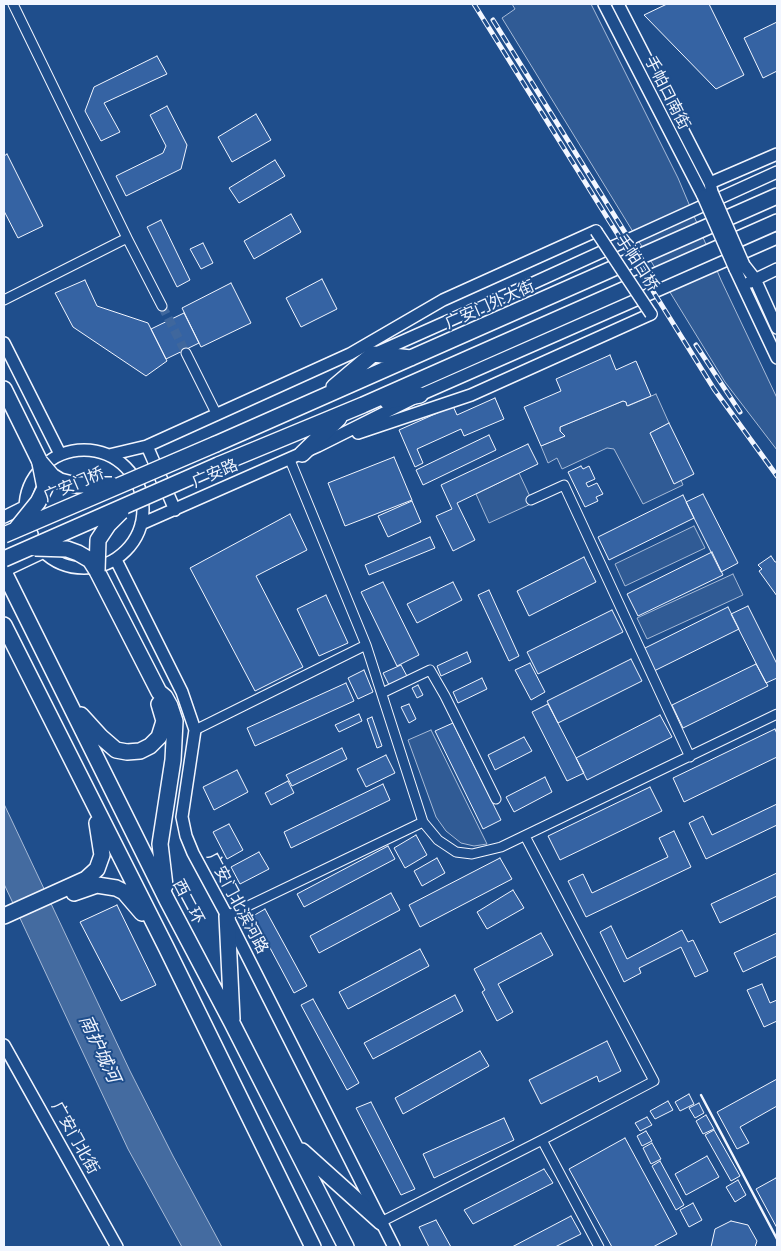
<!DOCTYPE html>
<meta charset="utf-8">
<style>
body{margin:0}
#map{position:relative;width:781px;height:1251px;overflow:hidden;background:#1f4e8c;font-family:"IBM Plex Serif",serif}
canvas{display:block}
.frame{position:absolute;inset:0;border:5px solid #f2f6ff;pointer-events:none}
</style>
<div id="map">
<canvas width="781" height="1251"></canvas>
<div class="frame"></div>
</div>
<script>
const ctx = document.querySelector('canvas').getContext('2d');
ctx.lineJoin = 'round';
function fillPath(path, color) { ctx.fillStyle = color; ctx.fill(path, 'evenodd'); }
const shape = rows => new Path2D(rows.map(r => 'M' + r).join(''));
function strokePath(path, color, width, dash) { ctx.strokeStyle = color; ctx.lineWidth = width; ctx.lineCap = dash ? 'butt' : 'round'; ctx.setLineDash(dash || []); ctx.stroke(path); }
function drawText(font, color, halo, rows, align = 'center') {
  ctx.font = font + ' "IBM Plex Serif","Noto Sans SC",serif'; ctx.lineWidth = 4; ctx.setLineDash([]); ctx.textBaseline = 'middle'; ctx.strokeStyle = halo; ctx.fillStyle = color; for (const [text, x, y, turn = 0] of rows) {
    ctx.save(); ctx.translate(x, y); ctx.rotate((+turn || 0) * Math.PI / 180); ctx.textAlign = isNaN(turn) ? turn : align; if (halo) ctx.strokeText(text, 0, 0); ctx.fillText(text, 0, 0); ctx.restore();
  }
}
const built = shape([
 [512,4,591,4,678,178,721,280,777,398,777,450,725,382,502,18,515,9,512,4],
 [656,394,669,423,650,433,674,483,681,480,683,485,643,504,614,449,607,448,562,469,557,458,548,463,541,446,565,436,560,431,560,427,623,401,626,402,628,406,656,394],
 [519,473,533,503,489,523,476,494,519,473],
 [694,526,705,548,625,586,615,564,694,526],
 [733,574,743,595,647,639,637,618,733,574],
 [431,730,487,844,474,846,461,843,446,831,436,817,408,740,431,730]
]);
fillPath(built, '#305b95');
strokePath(built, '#a8bbd7', 1);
const water = shape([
 [4,804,130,1071,173,1156,222,1247,182,1247,128,1149,4,884,4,804]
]);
fillPath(water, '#446ba0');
strokePath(water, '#a8bbd7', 1);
const building = shape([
 [667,4,709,4,744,75,716,89,644,15,667,4],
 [777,22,777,71,763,78,744,38,777,22],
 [157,56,167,74,104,103,120,132,101,141,85,111,94,87,157,56],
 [167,106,187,145,181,169,126,196,116,176,163,153,166,146,150,115,167,106],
 [256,114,271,140,232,162,218,137,256,114],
 [7,154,43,226,18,238,4,211,4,156,7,154],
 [275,160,285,176,239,203,229,188,275,160],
 [291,214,301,232,254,259,244,241,291,214],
 [161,220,190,280,177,287,147,227,161,220],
 [203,243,213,263,201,269,190,249,203,243],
 [322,279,337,309,301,327,286,298,322,279],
 [85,280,97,306,148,323,167,361,146,376,73,327,55,293,85,280],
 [231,283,251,323,201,347,182,308,231,283],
 [184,313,199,343,166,359,151,329,184,313],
 [610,355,616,370,636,361,651,396,627,406,626,402,623,401,560,427,560,431,565,436,541,446,524,407,561,391,556,379,610,355],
 [495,398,504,419,464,436,461,429,417,449,423,463,415,467,399,430,453,406,457,415,495,398],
 [669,423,694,474,674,484,650,433,669,423],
 [489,435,496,450,423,485,416,470,489,435],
 [528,444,538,464,457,503,475,540,453,551,436,516,452,509,441,485,528,444],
 [394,457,412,500,345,526,328,483,394,457],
 [581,466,583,469,589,466,595,479,586,483,588,487,597,483,603,494,596,497,598,501,585,507,568,472,581,466],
 [703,494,738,563,721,572,686,502,703,494],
 [683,495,694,518,609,560,598,537,683,495],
 [412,501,421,522,388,537,378,516,412,501],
 [290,514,307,550,256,576,303,667,255,691,190,568,290,514],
 [430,537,435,548,369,575,365,565,430,537],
 [712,552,723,575,638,616,627,594,712,552],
 [771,556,775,562,777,562,777,596,759,571,762,569,758,565,771,556],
 [584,557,596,582,529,616,517,591,584,557],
 [383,582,419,655,397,666,361,592,383,582],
 [453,582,462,600,417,623,407,604,453,582],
 [489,590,519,656,509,661,478,595,489,590],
 [326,595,348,643,319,656,297,609,326,595],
 [748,606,777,664,777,678,766,683,731,614,748,606],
 [728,607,739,629,654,671,643,649,728,607],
 [612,610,623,632,538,674,527,652,612,610],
 [467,652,471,662,441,676,437,666,467,652],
 [631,659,642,681,558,723,547,701,631,659],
 [530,663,545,692,531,700,515,670,530,663],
 [756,664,768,686,683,728,672,705,756,664],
 [401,665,408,678,390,687,383,673,401,665],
 [364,670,373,692,358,699,348,678,364,670],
 [482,678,487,689,458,703,453,692,482,678],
 [346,683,354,701,255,746,247,728,346,683],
 [418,685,423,695,417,698,412,688,418,685],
 [409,704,416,719,409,723,401,707,409,704],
 [548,704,584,773,567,781,532,712,548,704],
 [359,714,362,721,339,732,335,725,359,714],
 [660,715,672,737,587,780,576,758,660,715],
 [372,717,382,746,377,748,367,719,372,717],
 [453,723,501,820,483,829,435,731,453,723],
 [775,729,777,734,777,757,684,802,673,778,775,729],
 [524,737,532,751,495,770,488,755,524,737],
 [342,748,347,759,292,786,286,775,342,748],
 [386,755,395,773,366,787,357,769,386,755],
 [237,770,248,792,214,810,203,787,237,770],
 [545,777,552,792,514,812,506,797,545,777],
 [288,781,294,793,271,805,265,793,288,781],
 [383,784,390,800,291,848,284,832,383,784],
 [650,787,662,811,560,860,548,836,650,787],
 [777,804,777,825,706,859,689,823,703,816,712,835,777,804],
 [229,824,243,850,227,859,213,832,229,824],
 [674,831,691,867,586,917,568,881,583,874,592,893,668,857,659,838,674,831],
 [416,835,427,855,405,868,394,848,416,835],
 [388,846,395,859,304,907,297,894,388,846],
 [259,852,269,869,240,884,231,867,259,852],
 [437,858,445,873,422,886,414,871,437,858],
 [500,858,512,879,420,927,409,905,500,858],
 [777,873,777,896,720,923,711,904,777,873],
 [513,890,524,908,487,929,477,912,513,890],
 [391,893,400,910,319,953,310,936,391,893],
 [117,905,156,985,121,1001,80,922,117,905],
 [265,909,307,986,294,993,253,916,265,909],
 [611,926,627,959,682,930,688,942,693,940,708,971,695,977,681,947,639,968,641,973,624,982,600,932,611,926],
 [541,933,553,955,498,984,513,1012,497,1021,482,992,485,990,474,969,541,933],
 [777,933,777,956,743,972,734,953,777,933],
 [420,949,429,966,348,1009,339,992,420,949],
 [762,984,770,1003,777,1000,777,1021,764,1027,747,990,762,984],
 [455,995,463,1011,373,1059,364,1043,455,995],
 [313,999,359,1083,347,1090,301,1005,313,999],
 [607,1041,621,1071,599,1082,597,1076,541,1104,529,1080,607,1041],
 [480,1051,489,1066,403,1114,395,1098,480,1051],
 [777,1079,777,1106,740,1127,749,1143,737,1149,717,1112,777,1079],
 [689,1094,694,1104,680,1111,675,1102,689,1094],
 [668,1101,673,1110,655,1119,650,1111,668,1101],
 [371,1102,415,1189,401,1195,356,1108,371,1102],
 [699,1103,704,1113,695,1118,689,1108,699,1103],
 [706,1115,714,1129,703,1134,696,1121,706,1115],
 [647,1117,652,1125,640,1131,635,1123,647,1117],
 [504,1118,514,1140,434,1178,423,1154,504,1118],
 [714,1130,740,1176,731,1181,705,1135,714,1130],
 [646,1131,652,1141,642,1146,637,1136,646,1131],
 [625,1138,677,1234,653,1247,612,1247,569,1169,625,1138],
 [652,1143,661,1159,651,1164,643,1148,652,1143],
 [707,1156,719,1177,686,1195,675,1174,707,1156],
 [660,1161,684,1205,676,1210,652,1166,660,1161],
 [544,1169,553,1183,473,1224,464,1210,544,1169],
 [776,1178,777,1180,777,1228,756,1189,776,1178],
 [738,1180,746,1195,735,1202,726,1187,738,1180],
 [693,1203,702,1220,689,1227,680,1210,693,1203],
 [571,1216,581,1234,555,1247,512,1247,571,1216],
 [436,1220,451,1247,429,1247,419,1227,436,1220],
 [731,1221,748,1225,757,1241,755,1247,711,1247,715,1229,731,1221]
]);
fillPath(building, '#3563a3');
strokePath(building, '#f2f6ff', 1);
strokePath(shape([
 [162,306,186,353]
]), '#3f679d', 9, [9, 4.5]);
const minor = shape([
 [127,238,162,306],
 [4,300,127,238,13,4],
 [186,353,217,415],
 [290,460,366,645,423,822],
 [531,500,564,485,690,757],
 [382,693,430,670,445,696,496,799],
 [195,730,366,645],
 [227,916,423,822,438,840,456,852,472,854,501,847,777,714],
 [542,1140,599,1247],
 [381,1222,542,1140,654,1081,525,836]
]);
const tertiary = shape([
 [604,4,703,196],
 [618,4,710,183,712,192],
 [710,183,777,154],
 [744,265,755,279,777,328],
 [735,269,777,358],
 [750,282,777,269],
 [4,343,60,454],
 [374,354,529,285,777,172],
 [358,433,471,395,651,314],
 [147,446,175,510],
 '25 509a59 59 0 1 1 118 0a59 59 0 1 1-118 0Z',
 [109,455,147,446,350,354,443,300,596,231],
 [4,517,24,507],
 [141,524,318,446,420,395,777,238],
 [4,547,32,534],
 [116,560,182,692,195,730,182,817,186,836,193,853,227,916,394,1247],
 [4,571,42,553],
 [4,1045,117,1247]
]);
const trunk = shape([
 [334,387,373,354,411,358],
 [4,389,40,462],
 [387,401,420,395],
 [216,444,777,196],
 [302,454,339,418],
 [218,465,363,405,777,222],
 [97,571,159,692,165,697,170,706,175,721,173,760,160,844,165,886],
 [4,572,167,900,232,1023,346,1247],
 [4,625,166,947,313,1247],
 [81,715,101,737,116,750,127,752,140,751,150,746,159,737,164,721,159,704],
 [74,893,97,885,116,888,124,892,142,913],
 [4,916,86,879,97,869,102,855,97,823],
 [227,916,232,1019],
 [302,1151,381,1222]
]);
strokePath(minor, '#f2f6ff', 11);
strokePath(tertiary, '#f2f6ff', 14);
strokePath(trunk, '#f2f6ff', 18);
strokePath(minor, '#1f4e8c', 9);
strokePath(tertiary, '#1f4e8c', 11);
strokePath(trunk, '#1f4e8c', 15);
const rail = shape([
 [474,4,714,389,777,476],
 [493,20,657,284],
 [696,345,740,412]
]);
strokePath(rail, '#f2f6ff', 5);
strokePath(rail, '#1f4e8c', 3, [9]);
const tertiaryBridge = shape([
 [712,192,744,265],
 [703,196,735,269],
 [596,231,651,314]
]);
const trunkBridge = shape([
 [40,462,52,476,60,481,76,485,112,485],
 [17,528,38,502,45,488,40,463],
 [4,535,216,444],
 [35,548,67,549,78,553,90,560,97,571],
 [4,559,218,465],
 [97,571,98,540,108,525,121,512]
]);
strokePath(tertiaryBridge, '#f2f6ff', 14, []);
strokePath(trunkBridge, '#f2f6ff', 18, []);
strokePath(tertiaryBridge, '#1f4e8c', 11);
strokePath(trunkBridge, '#1f4e8c', 15);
strokePath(shape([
 [701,1095,777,1239]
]), '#f2f6ff', 2.5);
drawText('16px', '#f2f6ff', '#1f4e8c', [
 ["手帕口南街",667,93,63],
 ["手帕口桥",637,263,57],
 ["广安门外大街",490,305,-24],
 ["广安路",215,474,-23],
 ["广安门桥",74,485,-23],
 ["西二环",188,902,62],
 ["广安门北滨河路",237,903,62],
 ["广安门北街",75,1138,61]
]);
drawText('italic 18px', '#f2f6ff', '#1f4e8c', [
 ["南护城河",99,1049,65]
]);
</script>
